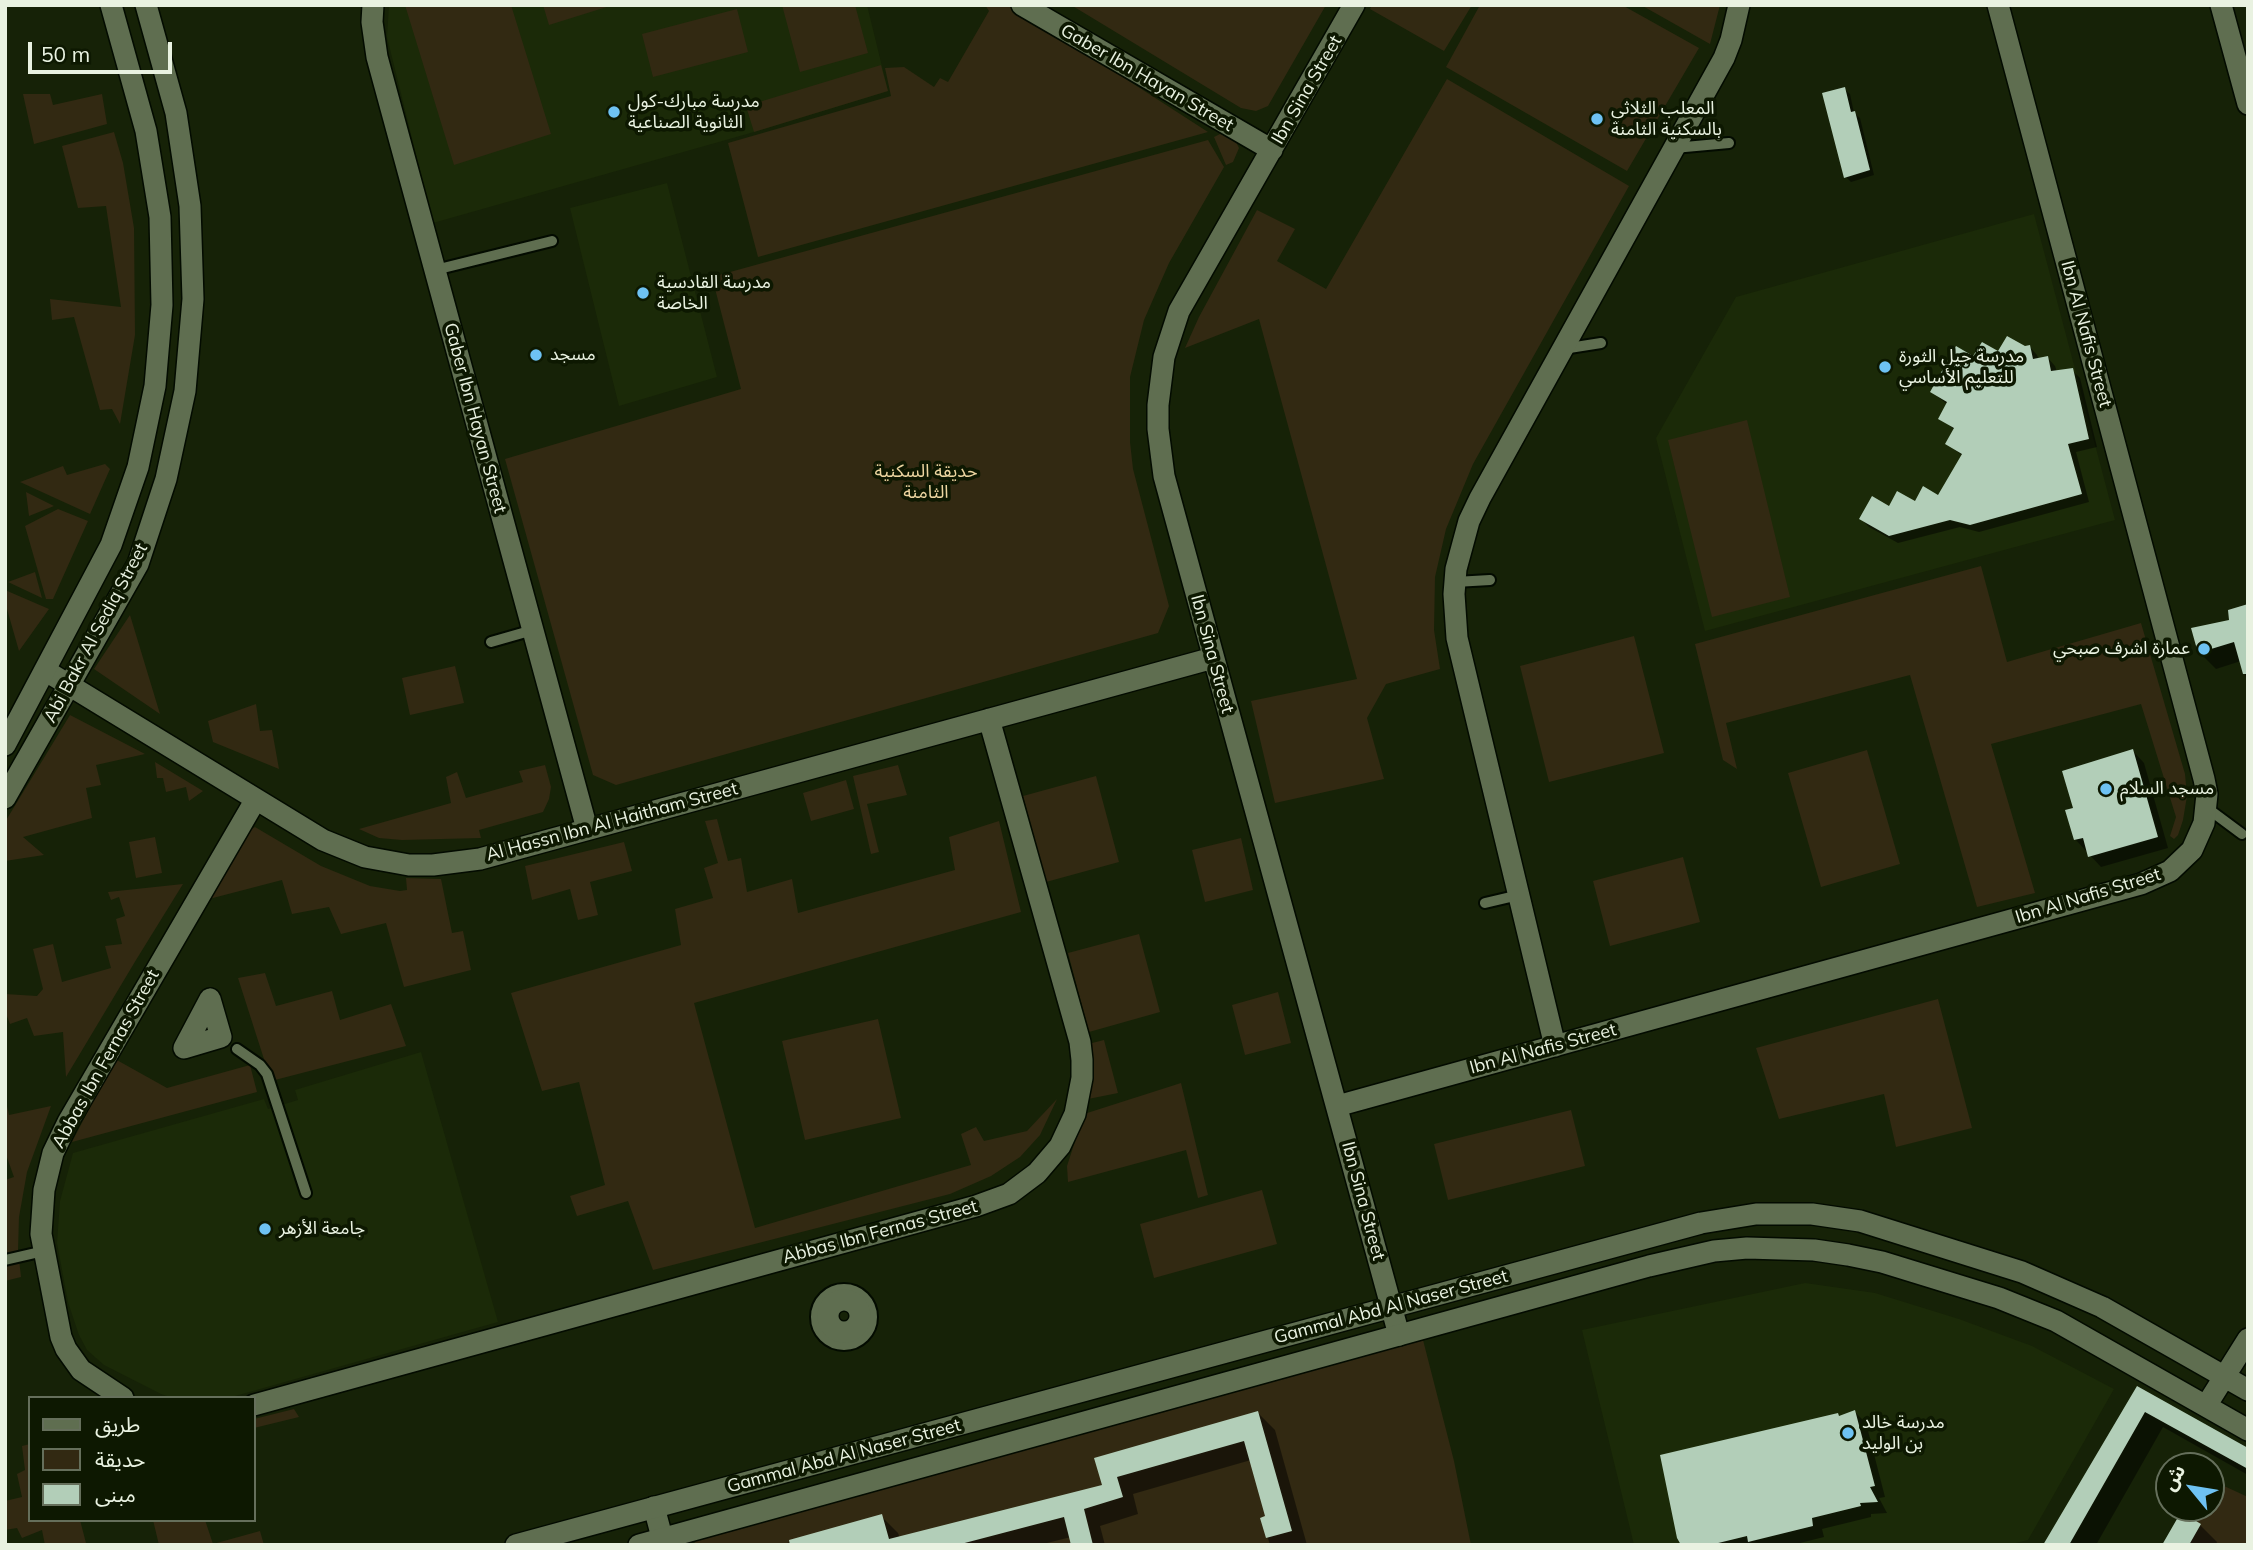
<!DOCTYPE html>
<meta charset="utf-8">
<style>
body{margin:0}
#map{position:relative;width:2253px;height:1550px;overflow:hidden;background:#162207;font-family:Mulish,"Noto Sans Arabic",sans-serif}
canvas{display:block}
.frame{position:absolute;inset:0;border:7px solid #e9f2e1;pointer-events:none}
.legend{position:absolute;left:28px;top:1396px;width:228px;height:126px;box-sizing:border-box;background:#0d1801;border:2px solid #656f5b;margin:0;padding:9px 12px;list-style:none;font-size:21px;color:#e9f2e1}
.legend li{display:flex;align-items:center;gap:14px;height:35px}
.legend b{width:35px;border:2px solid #656f5b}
.north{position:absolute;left:2155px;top:1452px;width:70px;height:70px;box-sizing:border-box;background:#0d1801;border:2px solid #656f5b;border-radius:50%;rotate:300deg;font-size:19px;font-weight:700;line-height:28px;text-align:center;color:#e9f2e1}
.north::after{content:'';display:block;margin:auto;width:24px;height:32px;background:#6ec2f3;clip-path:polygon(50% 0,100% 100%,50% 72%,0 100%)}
.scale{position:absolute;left:28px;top:42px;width:144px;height:32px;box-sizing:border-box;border:4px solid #e9f2e1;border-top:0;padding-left:9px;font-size:21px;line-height:24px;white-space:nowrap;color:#e9f2e1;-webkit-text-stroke:5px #0d1801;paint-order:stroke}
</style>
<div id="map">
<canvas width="2253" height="1550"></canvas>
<div class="frame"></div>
<ul class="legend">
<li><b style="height:9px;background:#5f6e50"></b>طريق</li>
<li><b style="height:19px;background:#322912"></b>حديقة</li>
<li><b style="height:19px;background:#b2ceb8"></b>مبنى</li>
</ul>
<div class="north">ش</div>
<div class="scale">50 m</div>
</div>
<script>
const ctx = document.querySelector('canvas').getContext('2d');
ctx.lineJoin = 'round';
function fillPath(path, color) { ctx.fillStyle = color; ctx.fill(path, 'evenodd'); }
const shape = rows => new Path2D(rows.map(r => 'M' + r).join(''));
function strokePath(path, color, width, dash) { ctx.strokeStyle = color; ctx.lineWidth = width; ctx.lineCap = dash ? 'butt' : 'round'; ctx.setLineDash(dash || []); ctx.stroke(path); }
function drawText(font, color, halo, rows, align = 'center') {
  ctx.font = font + ' Mulish,"Noto Sans Arabic",sans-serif'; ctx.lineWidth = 7; ctx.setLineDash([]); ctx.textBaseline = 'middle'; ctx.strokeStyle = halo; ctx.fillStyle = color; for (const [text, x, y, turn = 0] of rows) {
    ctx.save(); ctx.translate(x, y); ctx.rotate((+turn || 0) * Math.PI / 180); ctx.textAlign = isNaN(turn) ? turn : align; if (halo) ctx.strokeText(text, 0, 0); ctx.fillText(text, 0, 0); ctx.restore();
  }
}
fillPath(shape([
 [389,5,867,5,888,91,754,132,433,223,387,37],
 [667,183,717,377,619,406,570,208],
 [2034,214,2115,520,1705,631,1656,438,1736,297],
 [421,1052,498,1322,228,1398,173,1398,161,1394,104,1365,87,1350,79,1335,68,1302,57,1243,60,1201,73,1153,264,1099,268,1109,298,1100,295,1090],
 [1805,1283,1875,1293,1959,1319,2032,1346,2114,1389,2028,1540,2008,1545,1634,1545,1582,1330]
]), '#1b2a08');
fillPath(shape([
 [405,5,511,5,551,134,454,165],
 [543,5,613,5,549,25],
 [782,5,855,5,868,53,800,72],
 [985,5,1011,5,1208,132,758,257,728,143,891,96,885,68,904,67,934,87,940,78,948,82,989,11],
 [1071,5,1326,5,1268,106,1256,111,1241,108],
 [1372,5,1472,5,1444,51,1370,9],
 [1480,5,1622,5,1699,48,1627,171,1446,67],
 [1641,5,1720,5,1710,44],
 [737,9,748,52,653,77,642,34],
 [881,65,888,91,754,132,746,106],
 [1447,79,1629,186,1473,464,1446,529,1435,577,1434,630,1440,669,1386,684,1367,718,1384,779,1275,803,1251,701,1357,679,1259,319,1185,348,1199,317,1257,210,1295,229,1277,261,1326,289],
 [23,94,50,94,53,105,102,94,107,124,34,144],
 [114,132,123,163,134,228,135,335,120,424,112,409,100,410,74,317,52,320,50,299,121,307,106,206,78,208,62,146],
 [1220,134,1227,135,1235,140,1239,148,1233,162,1226,165,1214,137],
 [1208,140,1224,167,1169,263,1144,320,1130,377,1130,442,1133,469,1169,606,1158,633,616,785,593,775,505,459,741,389,712,277],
 [1747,420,1790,597,1712,617,1668,440],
 [105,464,110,469,90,514,20,482,63,466,67,475],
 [26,492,54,506,29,516],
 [58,509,88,521,53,599,46,599,25,526],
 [1981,566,2007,662,2141,623,2185,774,2187,796,2183,820,2178,835,2174,839,2170,836,2176,817,2141,704,1991,744,2035,893,1977,907,1910,675,1726,723,1737,769,1723,760,1695,644],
 [35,572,42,598,8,582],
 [5,590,49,609,19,651,5,602],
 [130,615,160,714,94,669],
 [1634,636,1664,753,1549,782,1520,666],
 [455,666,464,703,410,715,402,678],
 [256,704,260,731,272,730,279,769,213,742,208,721],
 [70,715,145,754,96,765,101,785,86,788,92,818,23,837,44,855,5,861,5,822],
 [1867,750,1900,864,1821,887,1788,773],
 [155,762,203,791,189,801,186,787,166,792,163,778,157,778],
 [545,765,551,787,549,799,543,812,479,830,481,838,402,840,379,838,359,829,451,803,446,777,457,772,466,798,523,782,519,771],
 [898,765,907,795,867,804,879,852,871,854,853,776],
 [1096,776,1119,862,1046,882,1023,796],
 [846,780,854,809,811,821,803,793],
 [717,819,728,861,741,858,747,892,792,879,798,913,955,870,949,837,999,821,1021,912,694,1003,755,1228,971,1165,961,1134,976,1127,984,1141,1027,1131,1057,1099,1040,1135,1020,1157,991,1176,950,1194,653,1270,628,1201,577,1216,570,1196,605,1185,579,1082,542,1091,511,993,681,945,675,909,713,898,704,868,718,863,705,821],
 [255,827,321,866,370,886,400,891,407,890,406,878,441,879,452,933,463,931,471,970,404,987,386,923,341,934,329,907,292,914,282,880,209,899,245,833],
 [155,837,162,873,136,878,129,842],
 [1241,838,1253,890,1205,902,1192,850],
 [624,842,632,871,590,882,598,915,578,920,570,889,532,900,525,866],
 [1683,857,1700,922,1610,946,1593,881],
 [183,884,136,960,66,1077,63,1032,34,1036,27,1018,10,1024,5,1011,5,994,37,996,43,989,33,949,53,944,62,982,111,968,105,946,122,944,116,919,125,916,119,897,111,900,108,892],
 [1139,934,1160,1012,1089,1032,1068,953],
 [265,973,276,1006,332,991,340,1020,391,1004,406,1046,271,1081,238,978],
 [1278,992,1291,1043,1245,1055,1232,1005],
 [1938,999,1972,1128,1896,1147,1884,1094,1779,1119,1756,1048],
 [878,1019,901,1118,805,1140,782,1041],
 [1104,1040,1118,1093,1088,1099,1093,1072,1092,1043],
 [115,1059,167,1088,250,1065,257,1092,72,1142],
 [1181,1083,1208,1195,1198,1198,1186,1150,1068,1182,1067,1166,1084,1114],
 [5,1097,9,1115,51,1106,27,1172,19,1217,18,1250,21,1277,5,1281,5,1180,14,1177,5,1152],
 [1571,1110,1585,1166,1448,1200,1434,1144],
 [1262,1190,1277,1244,1154,1278,1140,1224],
 [1422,1336,1454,1461,1471,1545,693,1545,698,1538],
 [294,1409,299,1417,254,1428,254,1419],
 [30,1444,30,1520,80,1520,86,1543,45,1545,42,1530,22,1538,17,1528,5,1530,5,1501,22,1497,17,1474,25,1470,22,1446],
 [2211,1480,2248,1497,2248,1545,2164,1545,2183,1508,2211,1508],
 [153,1520,205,1520,213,1544,260,1531,264,1545,159,1545]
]), '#322912');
fillPath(shape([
 [1844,89,1850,94,1854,113,1860,118,1874,175,1851,182,1846,177],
 [2029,346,2037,355,2039,360,2047,357,2055,366,2057,372,2072,370,2080,378,2097,447,2076,452,2089,502,1979,532,1960,527,1898,543,1869,527,1861,519,1890,508,1939,497,1963,456,1947,444,1955,430,1940,418,1948,405,1932,392,1974,359],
 [2248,606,2248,684,2241,661,2216,669,2199,652],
 [2133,751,2144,763,2168,848,2101,867,2075,839],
 [2137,1388,2248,1450,2248,1475,2163,1427,2096,1545,2046,1545],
 [1855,1412,1866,1423,1885,1497,1879,1498,1887,1513,1871,1514,1871,1517,1822,1529,1824,1537,1792,1545,1683,1545,1840,1417],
 [1258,1413,1275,1430,1307,1545,1270,1545,1262,1519,1267,1517,1251,1460,1133,1494,1138,1514,1100,1526,1105,1545,1073,1545,1071,1537,1039,1545,780,1545,881,1516,898,1533,900,1538,1104,1486,1096,1460],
 [2200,1525,2217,1542,2216,1545,2164,1545]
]), '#0007');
fillPath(shape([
 [1845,87,1851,112,1855,111,1870,170,1844,178,1822,93],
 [2007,336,2025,346,2030,345,2033,359,2048,356,2051,371,2073,368,2089,439,2068,444,2082,494,1970,525,1950,520,1889,536,1859,519,1872,496,1889,506,1897,491,1915,501,1923,486,1938,495,1962,454,1945,444,1954,428,1938,419,1947,402,1930,392,1956,346,1973,356,1982,342,1998,351],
 [2248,604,2248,674,2243,674,2234,642,2198,653,2191,628,2229,620,2228,610],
 [2133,749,2158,837,2088,857,2083,838,2074,840,2065,810,2073,808,2062,771],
 [2137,1386,2248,1448,2248,1469,2145,1412,2069,1545,2043,1545],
 [1855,1410,1875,1486,1870,1487,1878,1502,1860,1503,1861,1506,1812,1518,1813,1526,1748,1542,1747,1536,1710,1545,1681,1545,1677,1538,1660,1455,1838,1413,1839,1416],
 [1258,1411,1292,1531,1266,1538,1260,1518,1265,1516,1244,1441,1117,1477,1123,1497,1084,1509,1093,1545,1071,1545,1064,1517,957,1545,790,1545,789,1540,882,1514,889,1539,1102,1485,1094,1458],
 [2181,1512,2201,1524,2189,1545,2162,1545]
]), '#b2ceb8');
const lane = shape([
 [1674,148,1729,143],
 [435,270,552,241],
 [1563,349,1601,343],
 [1455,582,1490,580],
 [491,642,533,630],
 [2207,808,2242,834],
 [1485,903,1519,895],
 [237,1049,260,1065,267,1074,306,1193],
 [5,1260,44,1251],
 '816 1317a28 28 0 1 1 56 0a28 28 0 1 1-56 0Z'
]);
const street = shape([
 [373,5,372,22,377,57,587,829],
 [1022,5,1272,150],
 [1354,5,1179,311,1164,357,1158,405,1158,429,1164,476,1399,1335],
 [46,671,323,840,365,857,409,865,433,865,480,859,1213,658],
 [210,999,221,1037,184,1048,210,999],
 [1555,1046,1457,638,1454,594,1456,569,1469,521,1480,498,1724,58,1731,40,1739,5],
 [1337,1106,2141,884,2170,871,2192,850,2204,823,2207,794,2204,779,1998,5],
 '828 1316a16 16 0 1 1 32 0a16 16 0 1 1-32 0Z',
 [123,1398,81,1370,66,1349,61,1337,41,1234,44,1190,53,1153,68,1122,256,799],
 [254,1405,976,1206,1009,1194,1037,1173,1060,1146,1075,1114,1082,1078,1082,1060,1080,1042,989,719],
 [654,1507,664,1545]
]);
const secondary = shape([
 [2221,5,2248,104],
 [5,745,111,545,138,467,155,386,162,305,160,217,146,131,111,5],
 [5,798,138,564,166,479,185,391,193,299,190,206,176,113,146,5],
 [2206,1406,2248,1339],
 [516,1545,1701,1223,1756,1214,1812,1214,1860,1221,2022,1272,2102,1307,2248,1390],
 [639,1545,1649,1266,1714,1251,1747,1248,1814,1250,1848,1255,1882,1262,1999,1298,2056,1321,2248,1430]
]);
strokePath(lane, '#030b00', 14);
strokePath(street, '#030b00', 24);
strokePath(secondary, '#030b00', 24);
strokePath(lane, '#5f6e50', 10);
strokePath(street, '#5f6e50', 21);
strokePath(secondary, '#5f6e50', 21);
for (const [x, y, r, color] of [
 [614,112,7,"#6ec2f3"],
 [1597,119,7,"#6ec2f3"],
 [643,293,7,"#6ec2f3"],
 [536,355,7,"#6ec2f3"],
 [1885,367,7,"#6ec2f3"],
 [2204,649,7,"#6ec2f3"],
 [2106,789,7,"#6ec2f3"],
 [265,1229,7,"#6ec2f3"],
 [1848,1433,7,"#6ec2f3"]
]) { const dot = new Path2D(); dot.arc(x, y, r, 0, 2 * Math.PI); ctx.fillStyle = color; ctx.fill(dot); strokePath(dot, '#0d1801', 2.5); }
drawText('18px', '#e9f2e1', '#0d1801', [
 ["Gaber Ibn Hayan Street",1147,78,30],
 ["Ibn Sina Street",1307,90,-60],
 ["Ibn Al Nafis Street",2086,334,75],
 ["Gaber Ibn Hayan Street",475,418,75],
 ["Abi Bakr Al Sediq Street",96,633,-62],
 ["Ibn Sina Street",1212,654,75],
 ["Al Hassn Ibn Al Haitham Street",612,822,-15],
 ["Ibn Al Nafis Street",2088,896,-17],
 ["Ibn Al Nafis Street",1543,1049,-15],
 ["Abbas Ibn Fernas Street",106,1059,-61],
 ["Ibn Sina Street",1363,1201,75],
 ["Abbas Ibn Fernas Street",880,1232,-15],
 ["Gammal Abd Al Naser Street",1391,1307,-15],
 ["Gammal Abd Al Naser Street",844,1456,-15]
]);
drawText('18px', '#e9f2e1', '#0d1801', [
 ["مدرسة مبارك-كول",628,102],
 ["الثانوية الصناعية",628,123],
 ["المعلب الثلاثي",1611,109],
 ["بالسكنية الثامنة",1611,130],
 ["مدرسة القادسية",657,283],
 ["الخاصة",657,304],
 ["مسجد",550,355],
 ["مدرسة جيل الثورة",1899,357],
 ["للتعليم الأساسي",1899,378],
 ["عمارة اشرف صبحي",2190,649,"right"],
 ["مسجد السلام",2120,789],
 ["جامعة الأزهر",279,1229],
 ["مدرسة خالد",1862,1423],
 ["بن الوليد",1862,1444]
], 'left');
drawText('18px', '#ecd5a0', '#0d1801', [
 ["حديقة السكنية",926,472],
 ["الثامنة",926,493]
]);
</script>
